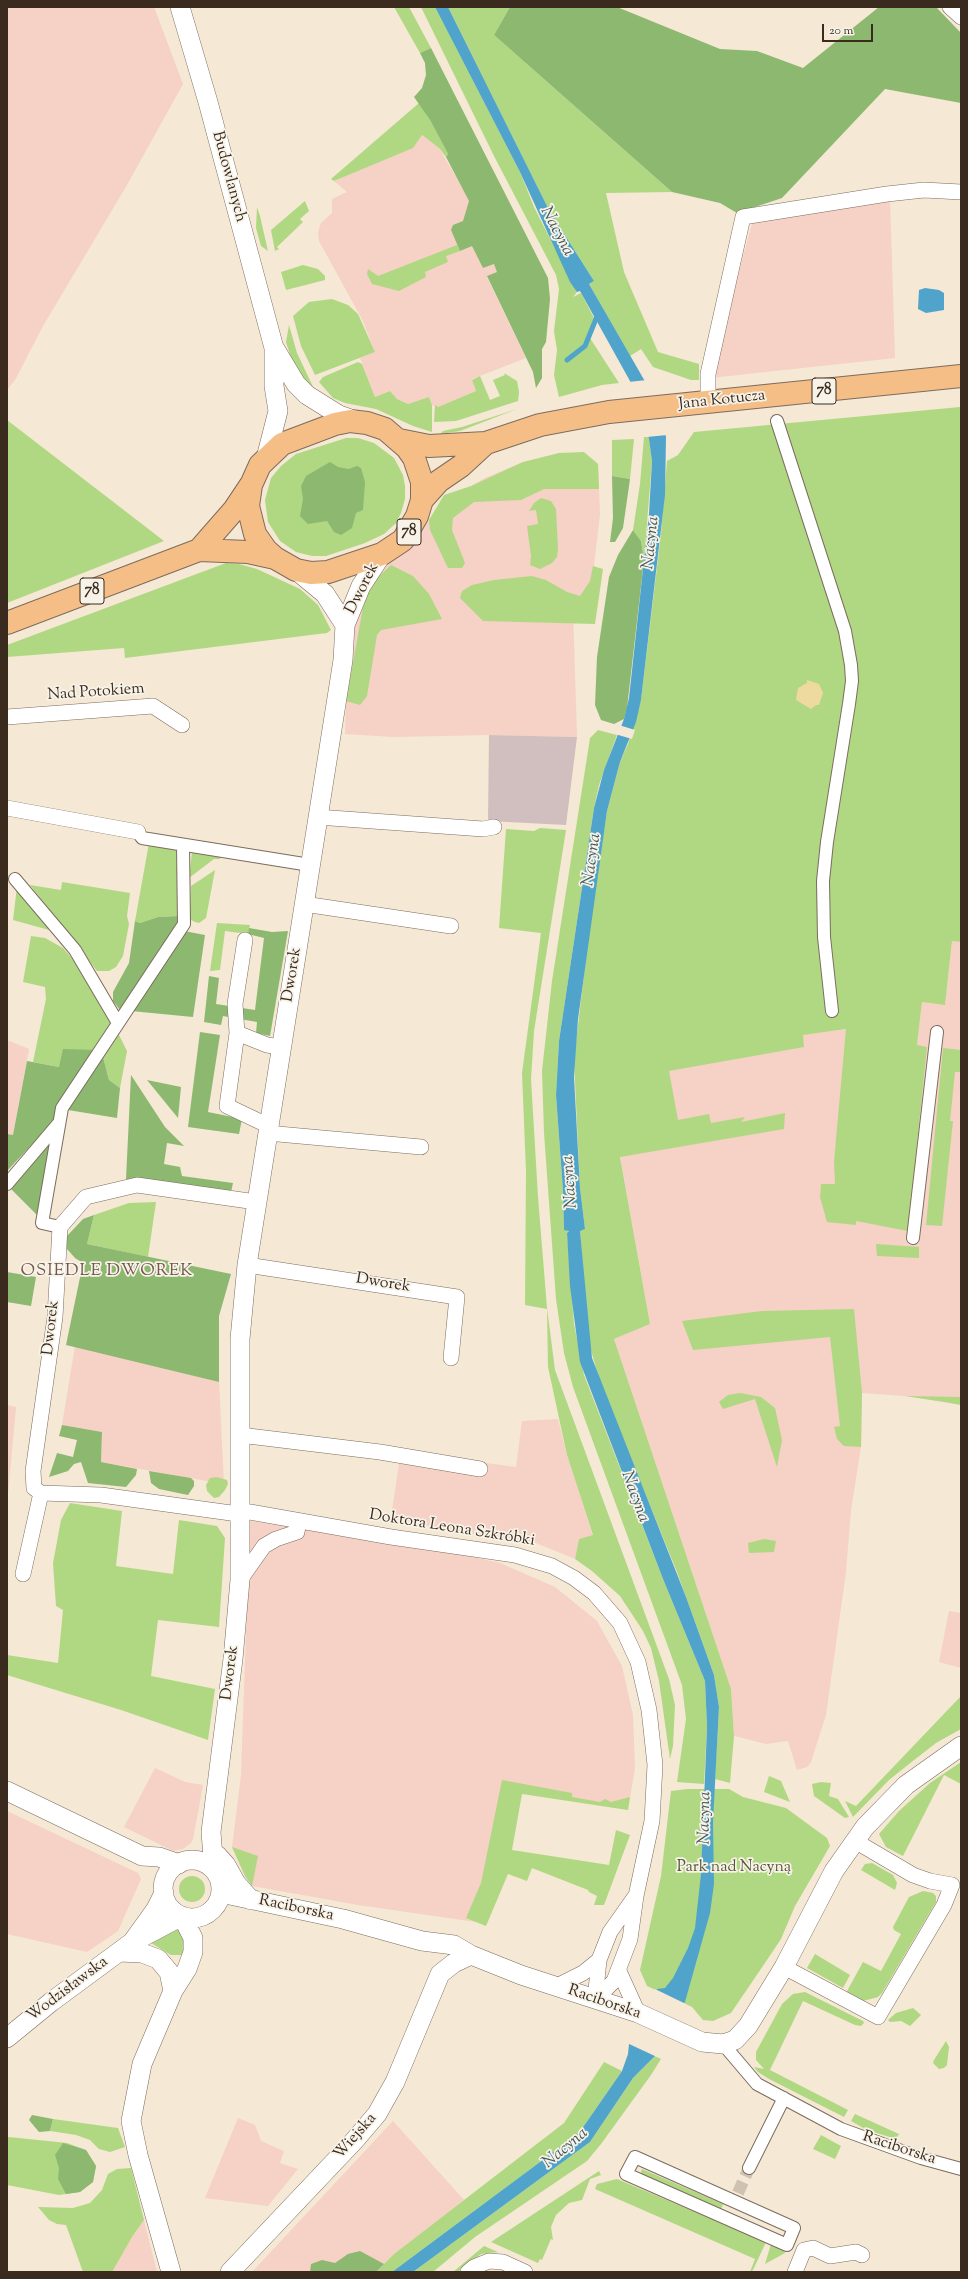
<!DOCTYPE html>
<meta charset="utf-8">
<style>
body{margin:0}
#map{position:relative;width:968px;height:2279px;overflow:hidden;background:#f5e8d4;font-family:"Sorts Mill Goudy",serif}
canvas{display:block}
.frame{position:absolute;inset:0;border:8px solid #3b2a1e;pointer-events:none}
.scale{position:absolute;left:822px;top:24px;width:51px;height:18px;box-sizing:border-box;border:2px solid #3b2a1e;border-top:0;padding-left:5px;font-size:12px;line-height:14px;white-space:nowrap;color:#3b2a1e;-webkit-text-stroke:3px #f7f3e8;paint-order:stroke}
</style>
<div id="map">
<canvas width="968" height="2279"></canvas>
<div class="frame"></div>
<div class="scale">20 m</div>
</div>
<script>
const ctx = document.querySelector('canvas').getContext('2d');
ctx.lineJoin = 'round';
function fillPath(path, color) { ctx.fillStyle = color; ctx.fill(path, 'evenodd'); }
const shape = rows => new Path2D(rows.map(r => 'M' + r).join(''));
function strokePath(path, color, width, dash) { ctx.strokeStyle = color; ctx.lineWidth = width; ctx.lineCap = dash ? 'butt' : 'round'; ctx.setLineDash(dash || []); ctx.stroke(path); }
function drawText(font, color, halo, rows, align = 'center') {
  ctx.font = font + ' "Sorts Mill Goudy",serif'; ctx.lineWidth = 3.5; ctx.setLineDash([]); ctx.textBaseline = 'middle'; ctx.strokeStyle = halo; ctx.fillStyle = color; for (const [text, x, y, turn = 0] of rows) {
    ctx.save(); ctx.translate(x, y); ctx.rotate((+turn || 0) * Math.PI / 180); ctx.textAlign = isNaN(turn) ? turn : align; if (halo) ctx.strokeText(text, 0, 0); ctx.fillText(text, 0, 0); ctx.restore();
  }
}
fillPath(shape([
 [7,7,154,7,183,84,127,185,43,326,15,380,7,390],
 [422,135,439,148,470,201,483,268,494,264,498,272,487,277,526,358,472,379,476,391,438,407,432,405,429,397,408,404,397,399,390,391,375,397,360,358,375,352,363,321,319,241,318,232,321,223,332,213,332,199,347,192,334,181,412,148],
 [890,198,895,358,710,378,753,220],
 [583,452,598,464,600,514,591,591,573,609,577,737,489,735,394,737,345,734,348,639,381,562,410,543,441,504,485,478,523,462],
 [952,941,961,942,961,1405,905,1396,862,1393,861,1447,851,1510,846,1572,826,1715,811,1762,807,1767,797,1770,788,1741,766,1744,734,1736,731,1689,614,1339,650,1324,620,1156,658,1052,848,1029,834,1161,898,1207,922,1002,945,1004],
 [7,1040,29,1049,13,1135,7,1134],
 [75,1346,219,1382,224,1484,101,1462,102,1432,62,1425],
 [7,1405,16,1407,7,1505],
 [558,1419,567,1455,593,1536,579,1539,575,1559,536,1543,445,1530,391,1517,399,1464,403,1452,516,1467,522,1421],
 [250,1521,424,1546,500,1563,555,1587,597,1621,622,1666,633,1715,635,1768,628,1810,522,1793,476,1922,358,1905,252,1886,245,1876,232,1847,241,1775],
 [949,1611,961,1613,961,1668,939,1662],
 [155,1768,185,1782,203,1785,193,1839,191,1843,183,1849,173,1851,169,1849,124,1827],
 [7,1811,138,1873,141,1879,118,1931,87,1952,7,1934],
 [238,2118,255,2125,261,2141,284,2151,280,2163,298,2169,268,2206,205,2198],
 [393,2121,464,2200,394,2254,376,2272,252,2272],
 [144,2220,157,2272,111,2272,125,2247]
]), '#f6d1c5');
fillPath(shape([
 [489,735,577,737,566,825,488,821]
]), '#d1bfbf');
fillPath(shape([
 [394,7,409,7,431,48,420,53],
 [421,7,435,7,448,32,520,172,534,207,577,292,573,297,581,293,594,318,588,335,619,383,602,385,559,397,554,375,557,350,554,331,559,289,556,275,494,156],
 [448,7,510,7,494,35,672,192,606,193,624,272,658,352,699,364,699,380,691,380,653,367,641,349,630,356,589,284,594,281,549,210],
 [419,103,430,120,448,154,446,157,439,148,422,135,413,148,334,181,331,179],
 [305,201,309,211,300,219,303,222,277,247,279,249,275,251,271,230],
 [257,207,260,216,268,251,261,246,256,228],
 [457,245,460,251,446,256,448,262,425,272,426,277,399,291,372,284,367,274,368,269,378,276],
 [303,265,318,269,325,276,325,280,286,290,281,272],
 [332,299,348,305,358,314,375,352,315,375,301,346,293,316,309,302],
 [289,325,297,353,315,391,308,387,292,361,286,342],
 [358,362,362,364,375,397,390,391,397,399,408,404,429,397,432,405,432,432,413,426,376,409,345,403,333,398,319,382,323,377],
 [504,373,517,381,519,392,518,401,456,421,434,422,435,405,438,407,476,391,472,380,480,376,490,400,500,396,493,380,505,375],
 [961,404,961,942,952,941,945,1005,922,1002,917,1045,927,1047,908,1231,856,1221,856,1225,827,1222,820,1197,821,1184,835,1184,834,1161,846,1029,803,1035,804,1047,669,1071,678,1120,709,1114,711,1123,745,1117,741,1122,785,1113,784,1129,620,1157,650,1324,614,1339,731,1689,734,1736,730,1783,715,1779,719,1707,714,1675,677,1572,600,1382,589,1343,580,1232,580,1230,585,1229,580,1188,574,1059,590,924,607,811,620,762,628,744,641,700,661,534,667,461,678,455,694,432,960,407],
 [517,409,460,431,440,434,443,431,462,427],
 [7,420,164,541,7,603],
 [644,437,649,437,652,461,644,560,641,541,633,530,640,484],
 [346,438,358,438,374,443,394,458,403,475,405,486,405,499,401,513,396,523,384,534,365,543,326,556,312,556,296,552,280,541,268,522,265,500,271,478,281,466,296,454],
 [634,439,630,479,612,476,612,440],
 [584,452,598,464,599,489,544,489,521,500,474,502,453,518,452,530,465,563,462,568,448,568,430,530,429,520,444,495,471,486,523,462,559,453],
 [541,498,551,501,556,509,558,549,557,557,552,563,540,569,530,565,531,556,527,526,538,524,536,510,529,511,534,503],
 [226,563,239,564,257,569,300,589,318,605,331,630,327,633,125,658,124,648,7,657,7,645],
 [391,565,413,576,429,594,442,619,381,630,377,635,367,696,360,705,346,701,363,607,373,582],
 [593,566,603,569,595,624,483,621,460,598,462,591,472,585,494,580,532,576,546,580,567,592,580,596,590,581],
 [598,730,617,735,599,785,594,808,559,1041,556,1095,563,1191,564,1230,569,1230,567,1233,574,1324,584,1375,663,1579,705,1681,707,1727,704,1784,677,1782,686,1719,682,1685,573,1387,564,1353,556,1299,544,1133,542,1071,552,981,590,738],
 [540,828,566,830,534,1031,531,1079,538,1197,547,1308,555,1370,669,1679,675,1705,673,1746,670,1759,659,1681,651,1648,643,1631,620,1596,592,1571,575,1559,579,1539,593,1535,567,1455,548,1367,547,1309,525,1305,526,1171,522,1073,541,933,499,928,506,829,534,831],
 [149,843,176,847,179,916,158,917,140,923,135,921],
 [192,852,221,854,220,859,214,859,189,878],
 [215,870,206,918,199,923,195,922,191,920,190,914,191,886],
 [62,882,130,893,127,916,129,924,123,956,116,967,109,971,97,971,30,885,61,890],
 [17,887,52,928,49,930,13,920],
 [217,923,250,925,248,934,225,931,220,970,210,971],
 [31,936,45,938,63,948,76,963,111,1022,96,1050,59,1067,33,1062,46,999,45,987,23,982],
 [118,1033,127,1051,120,1088,109,1080,103,1057],
 [943,1048,961,1050,961,1072,955,1072,950,1121,953,1121,942,1226,926,1225],
 [156,1202,148,1257,87,1244,94,1215,129,1203],
 [876,1244,919,1247,919,1258,877,1256],
 [854,1309,862,1393,861,1447,844,1446,837,1439,834,1427,840,1426,830,1337,693,1350,682,1321,762,1311],
 [740,1393,761,1397,775,1408,782,1440,777,1467,755,1399,723,1409,719,1402,728,1395],
 [905,1396,961,1397,961,1405,945,1402],
 [217,1477,227,1480,228,1484,225,1490,219,1497,214,1498,207,1491,206,1485,210,1478],
 [70,1503,122,1511,116,1566,173,1574,179,1520,217,1526,225,1538,219,1627,158,1620,151,1676,215,1689,208,1740,121,1710,7,1675,7,1655,58,1663,63,1610,56,1606,53,1563,61,1520],
 [764,1539,776,1541,774,1552,749,1553,748,1543],
 [961,1696,961,1729,936,1743,909,1764,889,1780,853,1817,845,1801,856,1806],
 [961,1762,961,1784,944,1775,903,1856,886,1847,879,1834,899,1811,930,1783],
 [769,1776,781,1781,790,1802,764,1792],
 [502,1780,572,1793,572,1797,600,1802,605,1799,611,1802,630,1797,628,1810,522,1794,512,1850,609,1865,616,1830,630,1835,604,1905,594,1905,597,1896,589,1892,588,1890,532,1868,527,1881,508,1874,486,1926,466,1918,481,1883],
 [821,1782,831,1783,829,1796,838,1799,849,1817,845,1818,814,1796,812,1784],
 [688,1789,729,1789,743,1797,786,1808,827,1838,830,1846,795,1906,781,1939,771,1954,731,2013,713,2021,703,2020,692,2007,647,1986,640,1970,661,1876,671,1791],
 [232,1847,258,1856,252,1886,245,1876],
 [872,1863,893,1875,897,1883,895,1890,861,1870,865,1864],
 '179 1889a13 13 0 1 1 26 0a13 13 0 1 1-26 0Z',
 [923,1891,933,1893,936,1896,936,1902,882,1993,878,1997,863,2001,846,1993,863,1962,881,1971,901,1934,894,1930,893,1927,909,1897],
 [177,1924,183,1939,183,1955,171,1955,151,1943],
 [815,1954,850,1975,843,1988,807,1968],
 [805,1992,863,2021,864,2023,861,2026,855,2025,803,2001,770,2070,848,2110,844,2117,769,2079,758,2072,754,2067,764,2069,756,2060,756,2052,782,2004,793,1994],
 [913,2008,921,2015,910,2026,901,2021,890,2022,888,2020,896,2013],
 [946,2041,949,2047,947,2065,944,2068,939,2069,933,2063,934,2060],
 [655,2056,661,2059,651,2075,601,2144,587,2161,475,2237,433,2272,413,2272,590,2142,633,2078],
 [604,2062,622,2071,579,2133,392,2272,376,2272,394,2254,564,2123],
 [855,2114,899,2134,896,2139,867,2130,851,2121],
 [53,2119,118,2128,125,2147,110,2152,99,2149,90,2140,76,2135,50,2131],
 [821,2135,841,2146,835,2159,813,2149],
 [9,2137,67,2143,86,2150,96,2166,93,2182,80,2192,59,2195,7,2185,7,2138],
 [131,2168,144,2220,132,2237,112,2272,83,2272,66,2225,57,2224,49,2220,38,2207,73,2208,90,2203,102,2190,108,2174,117,2169],
 [642,2169,723,2204,721,2210,640,2175],
 [599,2171,601,2175,590,2179,582,2200,569,2203,556,2215,551,2227,553,2240,551,2239,542,2260,540,2259,538,2263,491,2242],
 [617,2179,766,2242,753,2270,750,2272,755,2259,595,2189,597,2184],
 [771,2244,783,2249,785,2253,765,2264],
 [484,2246,498,2252,481,2254,458,2272,453,2272]
]), '#b0d882');
fillPath(shape([
 [510,7,617,7,720,49,757,51,803,68,879,7,936,7,961,33,961,103,885,89,782,198,737,213,720,203,672,192,494,35],
 [431,48,548,278,550,299,546,342,542,349,542,378,536,388,533,372,487,276,497,272,494,264,483,268,472,246,460,251,451,230,453,225,463,221,469,201,446,157,448,154,430,120,414,97,422,88,426,75,425,63,420,53],
 [330,462,338,467,349,469,357,466,361,468,365,482,363,510,356,513,352,528,341,535,334,532,327,521,308,524,300,516,303,499,301,486,306,476],
 [612,476,630,479,623,528,615,542,610,542,613,518],
 [633,530,641,541,644,560,627,708,624,719,614,724,601,720,595,705,597,657,609,577,618,555],
 [179,916,179,924,120,1010,113,1001,113,992,129,963,135,921,140,923,158,917],
 [249,928,272,932,288,931,270,1036,256,1033,257,1022,223,1016,221,1025,204,1022,209,976,219,978,216,1004,255,1010,264,938,248,934],
 [184,931,205,935,193,1017,131,1011],
 [200,1032,220,1035,208,1112,242,1119,239,1134,188,1127],
 [63,1049,96,1050,54,1121,7,1171,7,1134,13,1135,27,1061,59,1067],
 [103,1057,109,1080,120,1088,117,1118,68,1110],
 [131,1075,165,1127,184,1146,167,1143,164,1164,180,1167,182,1176,233,1183,231,1192,126,1179],
 [147,1080,181,1087,178,1118],
 [51,1142,39,1217,10,1188],
 [94,1215,87,1244,231,1274,219,1316,219,1382,66,1345,83,1263,75,1258,67,1249,67,1236,83,1219],
 [7,1272,36,1277,31,1306,7,1302],
 [62,1425,102,1432,101,1462,137,1469,136,1475,126,1487,88,1483,81,1462,74,1464,68,1471,49,1477,57,1453,73,1457,77,1440,59,1436],
 [149,1471,191,1478,194,1481,194,1486,188,1495,159,1489,151,1483],
 [32,2115,53,2119,50,2131,39,2132,29,2120],
 [63,2143,86,2150,96,2166,93,2182,80,2192,66,2194,58,2179,59,2168,55,2155],
 [360,2251,384,2264,376,2272,310,2272,311,2264,322,2260,335,2263,348,2254]
]), '#8cb870');
fillPath(shape([
 [807,680,819,684,823,693,819,705,816,705,811,709,796,700,798,688,807,683]
]), '#eeda9e');
fillPath(shape([
 [435,7,448,7,549,210,594,281,589,284,654,397,662,419,666,437,665,495,641,700,636,722,620,762,607,811,578,1019,574,1077,580,1188,585,1229,580,1231,592,1358,686,1597,714,1675,719,1707,713,1822,714,1884,710,1913,685,2002,655,2056,633,2078,590,2142,413,2272,392,2272,579,2133,622,2071,628,2054,629,2044,657,1989,665,1988,673,1978,688,1948,695,1928,701,1874,707,1727,705,1681,663,1579,580,1362,570,1286,567,1233,569,1231,564,1230,563,1191,556,1095,559,1041,594,808,604,770,624,719,629,698,649,514,652,461,649,439,640,403,630,381,580,291,577,292,570,282,520,172],
 [925,288,939,290,944,293,944,310,926,313,918,309,919,290]
]), '#50a4cb');
fillPath(shape([
 [647,380,664,418,667,435,647,437,638,403,628,382],
 [619,725,635,730,632,739,615,734],
 [655,1989,686,2004,657,2057,627,2043]
]), '#f5e8d4');
strokePath(shape([
 [567,360,585,346,598,314]
]), '#50a4cb', 5);
strokePath(shape([
 [738,2193,749,2168]
]), '#d0c2b0', 12, [12, 6]);
const pedestrian = shape([
 [777,421,845,631,851,665,852,681,849,704,827,842,823,881,824,937,832,1011],
 [138,832,142,838,310,865],
 [15,879,75,950,118,1023],
 [7,1184,59,1123],
 [60,1227,42,1223,62,1108,184,924,183,845],
 [913,1238,937,1032],
 [723,2044,757,2084,841,2129,921,2158,961,2169],
 [635,2157,794,2228,787,2245,626,2174,635,2157],
 [749,2168,784,2098]
]);
const minor = shape([
 [950,7,961,17],
 [708,402,708,374,743,217,887,194,924,190,961,192],
 [7,717,153,706,182,725],
 [7,808,138,832],
 [317,817,483,829,494,827],
 [304,904,451,926],
 [237,1033,235,1004,245,940],
 [269,1126,227,1106,237,1033,267,1045,281,1047],
 [267,1133,421,1147],
 [256,1202,137,1185,86,1197,60,1227,55,1317,33,1471,34,1488,41,1493,101,1495,231,1513,250,1512,391,1537,515,1555,552,1566,574,1578,594,1593,620,1623,638,1662,649,1710,655,1765,652,1821,636,1896,630,1939,614,1981,595,2000],
 [247,1265,457,1297,451,1358],
 [240,1435,380,1452,480,1469],
 [23,1574,41,1493],
 [240,1580,264,1546,276,1539,297,1532,299,1521],
 [784,1967,878,2017,944,1905,952,1885,930,1881,913,1875,855,1841],
 [619,1971,638,2013],
 [555,1987,583,1973,599,1960],
 [595,2000,599,1960,610,1932,634,1898],
 [468,2272,474,2267,489,2261,503,2262,525,2272],
 [795,2272,804,2250,813,2248,830,2256,856,2252,862,2255]
]);
const tertiary = shape([
 [180,7,208,102,274,348,274,386,278,411,266,458],
 [275,349,296,384,307,395,339,415,359,422],
 [296,570,325,594,345,625],
 [7,1791,142,1856,159,1857,179,1864],
 [217,1855,226,1865,236,1883,251,1900],
 '163 1889a29 29 0 1 1 58 0a29 29 0 1 1-58 0Z',
 [214,1870,211,1832,233,1659,240,1580,240,1339,247,1265,343,660,345,625,361,586,382,554],
 [221,1890,230,1895,343,1919,422,1941,454,1945,471,1955,521,1975,638,2013,702,2042,723,2044,735,2040,748,2026,784,1967,834,1871,865,1827,906,1785,961,1746],
 [133,1941,156,1909,164,1893],
 [119,1952,142,1953,158,1959,169,1972,173,1991],
 [7,2038,51,2002,131,1943,182,1916],
 [171,2272,138,2155,131,2121,142,2064,173,1991,187,1969,193,1952,193,1938,182,1916],
 [230,2272,354,2141,377,2114,395,2082,440,1974,454,1963,471,1955]
]);
const primary = shape([
 [350,421,367,423,385,429,407,448,414,458,422,482,422,500,417,516,403,540,382,554,328,572,311,573,296,570,275,558,266,550,255,534,248,506,251,485,260,465,282,444,335,424,350,421],
 [399,440,429,446,486,443,540,425,609,412,961,376],
 [422,500,439,481,461,466,486,443],
 [199,550,234,510,250,486],
 [7,623,199,550,248,552,275,558]
]);
strokePath(pedestrian, '#7c6c5e', 14);
strokePath(minor, '#7c6c5e', 16);
strokePath(tertiary, '#7c6c5e', 20);
strokePath(primary, '#7c6c5e', 24);
strokePath(pedestrian, '#fff', 12);
strokePath(minor, '#fff', 15);
strokePath(tertiary, '#fff', 19);
strokePath(primary, '#f6be87', 22);
for (const [x, y, w] of [
 [824,391,24],
 [409,532,24],
 [92,591,24]
]) { const box = new Path2D(); box.roundRect(x - w / 2, y - 13, w, 26, 3); ctx.fillStyle = '#f7f3e8'; ctx.fill(box); strokePath(box, '#3b2a1e', 1); }
drawText('bold 15px', '#3b2a1e', null, [
 ["78",824,391],
 ["78",409,532],
 ["78",92,591]
]);
drawText('16px', '#3b2a1e', '#f7f3e8', [
 ["Budowlanych",228,177,75],
 ["Jana Kotucza",722,401,-6],
 ["Dworek",363,589,-63],
 ["Nad Potokiem",96,693,-4],
 ["Dworek",293,975,-81],
 ["Dworek",383,1284,9],
 ["Dworek",52,1328,-84],
 ["Doktora Leona Szkróbki",452,1529,9],
 ["Dworek",231,1673,-83],
 ["Raciborska",296,1909,12],
 ["Wodzisławska",68,1990,-37],
 ["Raciborska",604,2003,19],
 ["Wiejska",356,2137,-49],
 ["Raciborska",899,2149,18]
]);
drawText('16px', '#585637', '#f7f3e8', [
 ["Park nad Nacyną",734,1868]
]);
drawText('italic 17px', '#42555b', '#f7f3e8', [
 ["Nacyna",556,232,62],
 ["Nacyna",652,543,-84],
 ["Nacyna",593,860,-82],
 ["Nacyna",571,1182,-94],
 ["Nacyna",634,1497,70],
 ["Nacyna",706,1818,-89],
 ["Nacyna",566,2149,-40]
]);
ctx.letterSpacing = '1px';
drawText('17px', '#75574d', '#f7f3e8', [
 ["OSIEDLE DWOREK",107,1272]
]);
ctx.letterSpacing = '0px';
</script>
